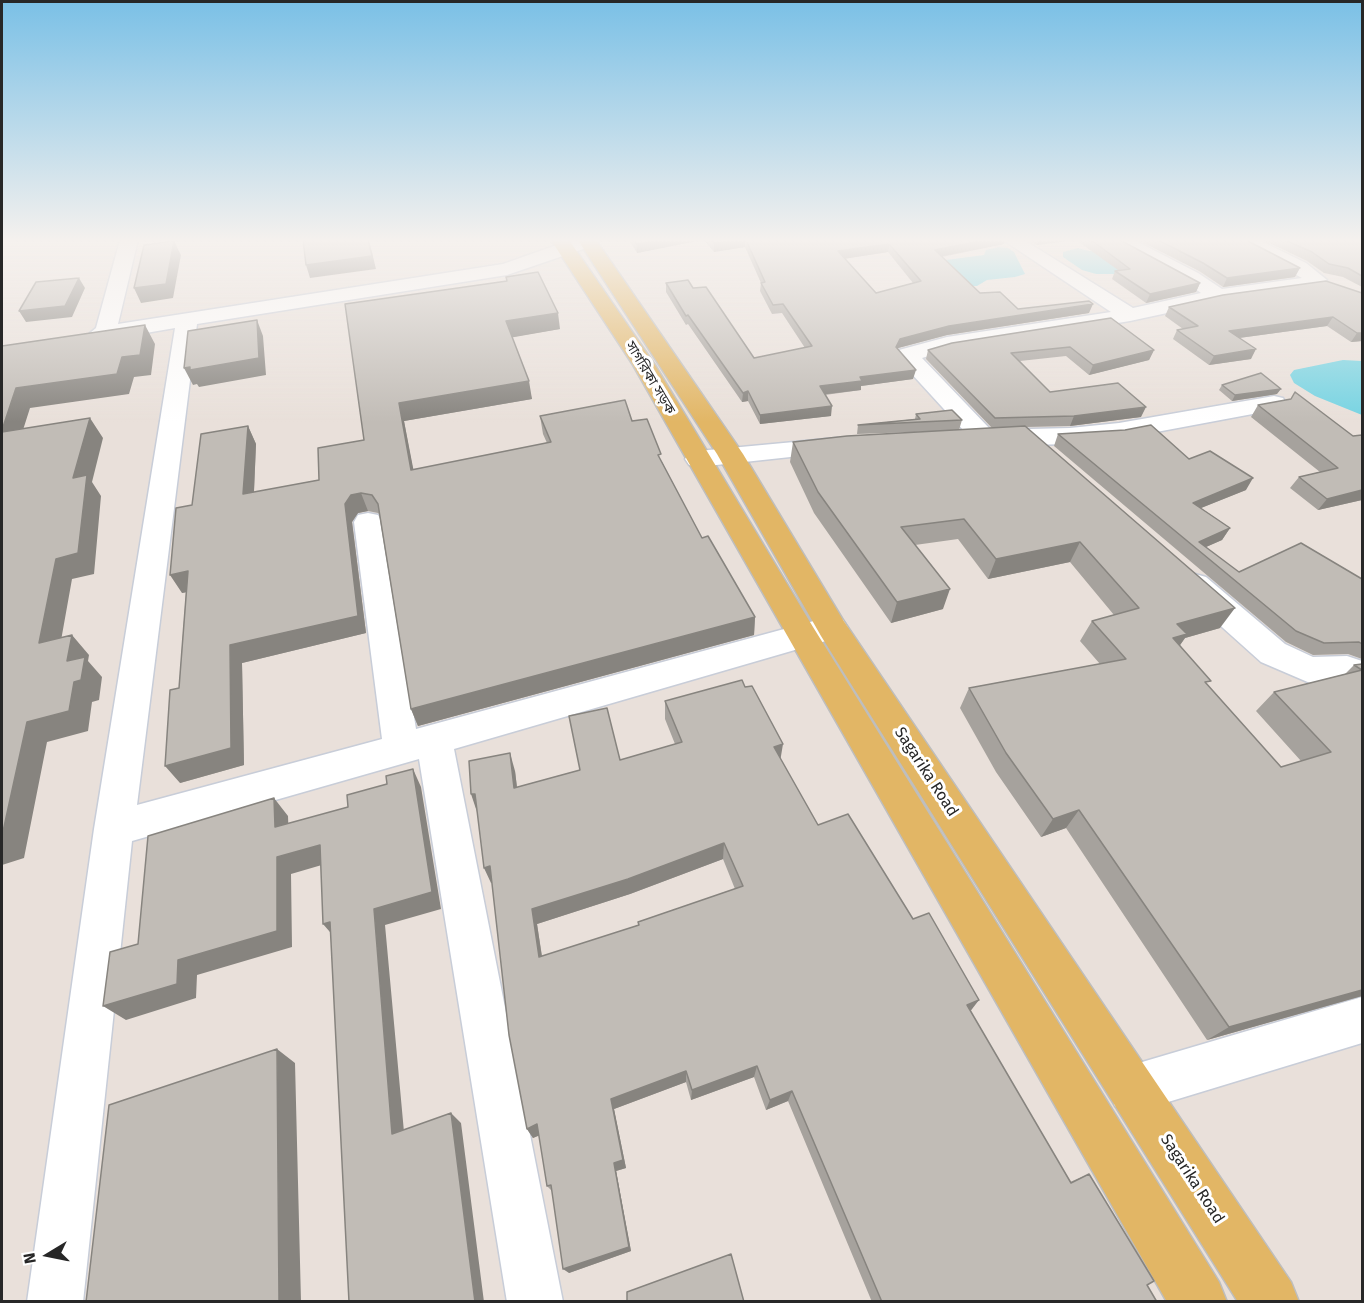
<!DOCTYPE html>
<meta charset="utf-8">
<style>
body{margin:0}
#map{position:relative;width:1364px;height:1303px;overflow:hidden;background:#e9e0da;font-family:"Fira Sans",sans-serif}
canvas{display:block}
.frame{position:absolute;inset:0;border:3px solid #272727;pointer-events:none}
.north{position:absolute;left:18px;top:1225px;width:60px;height:60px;-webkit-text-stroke:4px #fff;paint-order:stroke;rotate:260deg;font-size:16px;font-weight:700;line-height:24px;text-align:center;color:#272727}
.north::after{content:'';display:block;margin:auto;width:21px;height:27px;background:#272727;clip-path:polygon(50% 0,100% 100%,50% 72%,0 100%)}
</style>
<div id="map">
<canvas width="1364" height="1303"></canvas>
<div class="frame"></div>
<div class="north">N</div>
</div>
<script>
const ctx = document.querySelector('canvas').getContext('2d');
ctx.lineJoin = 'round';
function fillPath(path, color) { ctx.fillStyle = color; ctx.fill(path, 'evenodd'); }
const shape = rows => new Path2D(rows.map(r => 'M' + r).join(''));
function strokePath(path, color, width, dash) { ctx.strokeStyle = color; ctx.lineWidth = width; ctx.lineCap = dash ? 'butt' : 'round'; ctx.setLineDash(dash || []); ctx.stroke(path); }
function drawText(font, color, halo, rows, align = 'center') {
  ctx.font = font + ' "Fira Sans","Noto Sans Bengali",sans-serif'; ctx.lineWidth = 6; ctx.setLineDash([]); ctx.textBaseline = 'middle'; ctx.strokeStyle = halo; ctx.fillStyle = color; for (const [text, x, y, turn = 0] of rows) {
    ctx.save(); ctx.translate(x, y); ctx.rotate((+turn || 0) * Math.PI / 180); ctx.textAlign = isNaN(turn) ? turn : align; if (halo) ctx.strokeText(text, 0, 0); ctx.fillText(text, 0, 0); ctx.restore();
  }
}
fillPath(shape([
 [999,247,1008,248,1014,252,1025,274,1015,277,987,280,977,286,967,286,930,262,984,255,986,250],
 [1078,248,1089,251,1111,249,1121,274,1096,274,1082,270,1063,257,1063,252],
 [1343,360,1362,361,1362,415,1315,396,1294,383,1290,375,1294,370]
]), '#75d3e2');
const minor = shape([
 [120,240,138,240,118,324,503,264,571,240,597,241,595,245,507,275,197,324,137,805,382,739,354,522,358,515,368,513,378,515,382,522,416,729,832,616,843,620,848,628,843,636,454,749,563,1302,507,1302,419,759,132,841,83,1302,27,1302,94,829,175,328,105,340,93,338,90,333,96,328,120,240],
 [1003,240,1024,240,1133,308,1201,293,1184,281,1114,244,1111,240,1134,240,1198,273,1222,289,1302,278,1239,244,1236,240,1259,240,1306,263,1327,280,1322,286,1315,288,1218,302,1130,321,949,350,922,358,991,430,1070,428,1119,423,1274,396,1283,398,1286,403,1283,408,1274,410,1119,439,1070,444,984,446,975,443,899,360,896,355,899,350,947,337,1111,312,1003,240],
 [837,438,846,441,850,446,846,451,698,467,689,465,685,459,689,453,698,451,837,438],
 [1195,574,1206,577,1285,644,1313,657,1347,656,1362,661,1362,687,1346,682,1310,683,1261,662,1184,593,1180,585,1184,577,1195,574],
 [1362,997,1362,1043,1132,1113,1115,1106,1108,1089,1115,1072,1132,1065,1362,997]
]);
const major = shape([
 [551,240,569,240,655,365,813,627,1219,1282,1227,1302,1167,1302,633,365,551,240],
 [578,240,596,240,743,454,843,620,1291,1282,1299,1302,1238,1302,821,636,717,454,578,240]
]);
strokePath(minor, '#c8cdd8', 3);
strokePath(major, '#bebebe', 3);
fillPath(minor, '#fff');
fillPath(major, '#e2b665');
fillPath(shape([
 [629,240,702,240,637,253],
 [704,240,1005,240,1004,244,942,257,980,293,1018,309,1089,313,947,335,898,348,898,349,913,379,861,386,861,390,825,395,831,416,760,424,748,401,742,402,688,324,686,325,666,292,666,283,693,288,754,358,805,348,782,313,772,314,760,291,761,283,745,247,714,252],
 [888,252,913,283,876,293,844,259],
 [1027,240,1075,240,1037,245],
 [1076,240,1120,240,1200,283,1196,292,1146,303,1112,279,1115,271,1118,270],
 [1138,240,1246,240,1295,277,1223,287,1199,271],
 [1263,240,1362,240,1362,287,1343,277,1324,273,1307,261],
 [506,277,560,329,512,337,532,399,404,421,413,470,547,443,543,434,540,416,632,421,662,462,702,538,755,617,754,635,418,726,411,709,379,514,378,513,368,511,358,513,352,522,366,633,242,663,244,765,180,783,179,688,186,592,182,593,192,505,248,426,256,444,254,492,319,480,364,440,506,281],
 [1362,293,1362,341,1351,342,1327,326,1239,338,1251,359,1209,365,1173,339,1177,330,1183,329,1165,316,1169,307],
 [1111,318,1154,350,1149,360,1089,375,1066,356,1020,361,1050,392,1141,417,1070,426,1026,427,1220,628,1185,638,1180,645,1208,685,1281,767,1301,761,1256,711,1274,692,1345,674,1354,665,1362,664,1362,996,1207,1040,1066,828,1041,837,996,772,960,708,969,688,1100,664,1080,641,1092,621,1114,615,1070,562,988,579,958,539,915,545,943,609,891,623,814,513,790,462,793,442,943,431,857,434,858,425,915,419,916,414,962,420,959,430,992,428,926,359,928,350],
 [1222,385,1277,394,1232,401,1219,390],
 [1258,405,1353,436,1362,500,1318,510,1290,488,1299,477,1320,472,1251,417],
 [1058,434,1189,459,1246,490,1201,508,1230,528,1222,540,1206,547,1239,572,1362,579,1362,659,1348,654,1313,655,1286,642,1054,446],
 [665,701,780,758,818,825,970,1011,1070,1182,1089,1174,1147,1285,1157,1302,872,1302,788,1101,766,1110,754,1077,691,1100,686,1082,614,1109,626,1168,616,1171,631,1251,569,1273,552,1191,547,1186,539,1135,533,1138,527,1129,492,883,491,883,515,771,517,787,580,770,569,716,620,760,675,744,665,719],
 [723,859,735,889,638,922,638,926,542,956,537,924,630,894]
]), '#a6a29d');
fillPath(shape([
 [369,240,376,269,310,278,306,265],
 [659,240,702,240,637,253,637,244],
 [740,240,745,240,745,247,714,252,714,243],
 [985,240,1005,240,1004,244,933,258,935,250],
 [1039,240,1075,240,1037,245],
 [174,241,181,255,173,298,141,303,134,288],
 [889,244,888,252,836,260,838,251],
 [1300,268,1295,277,1223,287,1227,278],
 [79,278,85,288,72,317,26,322,19,311],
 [1200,283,1196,292,1146,303,1150,294],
 [1093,304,1089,313,947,335,898,348,894,356,896,347,900,339,949,326],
 [558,313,560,329,509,338,506,321],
 [1333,317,1327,326,1224,340,1229,331],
 [257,320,263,336,266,375,199,387,197,384,193,385,184,368],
 [145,325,155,344,151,375,134,377,129,394,30,408,16,452,2,433,2,430,16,388,122,357],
 [1357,333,1362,333,1362,341,1351,342],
 [1256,349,1251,359,1209,365,1214,356],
 [1154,350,1149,360,1089,375,1093,365],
 [916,370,913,379,861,386,861,390,819,395,820,386,860,377],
 [529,381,532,399,404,421,417,488,411,470,399,403],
 [1281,389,1277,394,1232,401,1235,395],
 [748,391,748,401,742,402,743,393],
 [832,406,831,416,760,424,760,415],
 [1146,407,1141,417,1070,426,1074,416],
 [90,418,103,438,92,482,101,496,94,574,72,579,57,663,39,643,56,559,73,478],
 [248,426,256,444,253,513,243,494],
 [1253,478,1246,490,1186,514,1193,503],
 [1362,490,1362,500,1318,510,1327,499],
 [361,493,368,511,358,513,352,522,366,633,242,663,244,765,180,783,165,766,230,645,345,504,351,495],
 [1230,528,1222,540,1199,550,1199,542],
 [1080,542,1070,562,988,579,996,559],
 [188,571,199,590,182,593,170,575],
 [950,589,943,609,891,623,897,602],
 [1235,608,1220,628,1185,638,1173,655,1159,658,1177,624],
 [755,617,754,635,418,726,411,709],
 [72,635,89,655,88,661,102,677,99,700,92,702,88,731,47,742,24,858,2,865,2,836,27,722,67,661],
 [783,744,780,762,774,747],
 [510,753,515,771,519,805,514,788],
 [413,769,421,787,441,909,385,925,405,1143,392,1134,374,909],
 [471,794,475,794,477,812],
 [274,798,288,816,289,845,275,827],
 [1079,810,1066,828,1041,837,1053,819],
 [724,843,723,859,630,894,537,924,544,971,539,957,532,909],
 [320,845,332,862,291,874,292,947,197,975,196,998,126,1020,103,1006,178,960,277,857],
 [490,866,496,882,491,883,484,868],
 [330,922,336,939,323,924],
 [1362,990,1362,996,1207,1040,1229,1027],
 [979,1000,969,1013,967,1005],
 [277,1049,295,1063,301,1302,279,1302],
 [757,1066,754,1077,691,1100,692,1090],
 [686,1071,686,1082,614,1109,626,1168,616,1171,631,1251,569,1273,563,1269,611,1099],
 [792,1091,788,1101,766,1110,770,1100],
 [451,1113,461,1123,484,1302,475,1302],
 [537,1124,543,1134,533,1138,527,1129]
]), '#87847f');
const building = shape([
 [303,240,368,240,372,256,306,265,303,240],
 [634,240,659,240,637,244,634,240],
 [711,240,740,240,714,243,711,240],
 [746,240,985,240,935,250,980,293,1000,292,1018,309,1089,301,1093,304,949,326,900,339,896,347,916,370,860,377,862,381,820,386,832,406,760,415,748,391,743,393,688,315,686,316,666,283,688,280,693,288,706,287,754,358,812,346,783,304,773,305,761,283,765,282,746,240],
 [889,244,921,281,876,293,838,251,889,244],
 [1091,240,1120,240,1200,283,1150,294,1115,271,1130,269,1091,240],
 [1158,240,1246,240,1300,268,1227,278,1203,263,1158,240],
 [1285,240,1362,240,1362,276,1348,268,1329,264,1312,252,1285,240],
 [174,241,166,284,134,288,144,245,174,241],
 [538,272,558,313,506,321,529,381,399,403,411,470,551,442,540,416,625,400,632,421,647,419,661,454,658,455,702,538,708,536,755,617,411,709,378,504,372,495,361,493,351,495,345,504,358,616,230,645,231,748,165,766,170,690,179,688,188,571,170,575,176,508,192,505,201,434,248,426,243,494,319,480,318,448,364,440,345,304,507,281,506,277,538,272],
 [79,278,65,306,19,311,36,282,79,278],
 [1326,281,1362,293,1362,333,1357,333,1333,317,1229,331,1256,349,1214,356,1177,330,1198,326,1169,307,1223,295,1326,281],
 [1111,318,1154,350,1093,365,1070,347,1011,353,1050,392,1118,383,1146,407,1074,416,995,418,928,350,952,343,1111,318],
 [257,320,259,358,190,370,190,367,184,368,188,331,257,320],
 [145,325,140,355,122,357,117,374,16,388,2,430,2,346,145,325],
 [1261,373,1281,389,1235,395,1222,385,1261,373],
 [1295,392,1353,436,1362,435,1362,490,1327,499,1299,477,1338,468,1258,405,1291,399,1295,392],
 [952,410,962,420,858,425,920,419,916,414,952,410],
 [90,418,73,478,87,475,78,553,56,559,39,643,72,635,67,661,85,657,81,680,74,682,69,711,27,722,2,836,2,432,90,418],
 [1151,425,1189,459,1210,451,1253,478,1193,503,1230,528,1199,542,1239,572,1301,543,1362,579,1362,644,1359,642,1324,643,1296,631,1058,434,1125,430,1151,425],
 [1025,426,1235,608,1177,624,1187,634,1173,638,1211,681,1205,682,1281,767,1331,752,1274,692,1362,670,1354,665,1362,664,1362,990,1229,1027,1079,810,1053,819,1006,753,969,688,1126,659,1092,621,1139,608,1080,542,996,559,964,519,901,527,950,589,897,602,818,492,793,442,847,436,1025,426],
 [742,680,745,687,752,686,783,744,774,747,818,825,848,814,913,919,929,913,979,1000,967,1005,1071,1183,1089,1174,1154,1281,1147,1285,1157,1302,882,1302,792,1091,770,1100,757,1066,692,1090,686,1071,611,1099,623,1160,614,1163,629,1247,563,1269,551,1185,547,1186,537,1124,527,1129,509,1035,490,866,484,868,475,794,471,794,469,761,510,753,514,788,580,770,569,716,607,708,620,760,682,742,665,701,742,680],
 [724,843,743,886,638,922,639,925,539,957,532,909,628,879,724,843],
 [413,769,432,892,374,909,392,1134,451,1113,475,1302,349,1302,330,922,323,924,320,845,277,857,277,931,178,960,177,984,103,1006,110,952,138,944,148,836,274,798,275,827,348,807,347,795,387,784,386,776,413,769],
 [277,1049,279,1302,86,1302,109,1105,277,1049],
 [731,1254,744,1302,627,1302,627,1292,731,1254]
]);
fillPath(building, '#c1bcb6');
strokePath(building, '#87847f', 1.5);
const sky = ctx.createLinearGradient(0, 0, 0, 422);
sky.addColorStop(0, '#7ac0e6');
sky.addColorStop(0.57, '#f5f1ee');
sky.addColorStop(1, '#f5f1ee00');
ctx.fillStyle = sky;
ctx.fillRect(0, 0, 1364, 422);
drawText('14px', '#272727', '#fff', [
 ["সাগরিকা সড়ক",650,378,59]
]);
drawText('16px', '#272727', '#fff', [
 ["Sagarika Road",926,772,57],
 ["Sagarika Road",1192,1179,57]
]);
</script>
